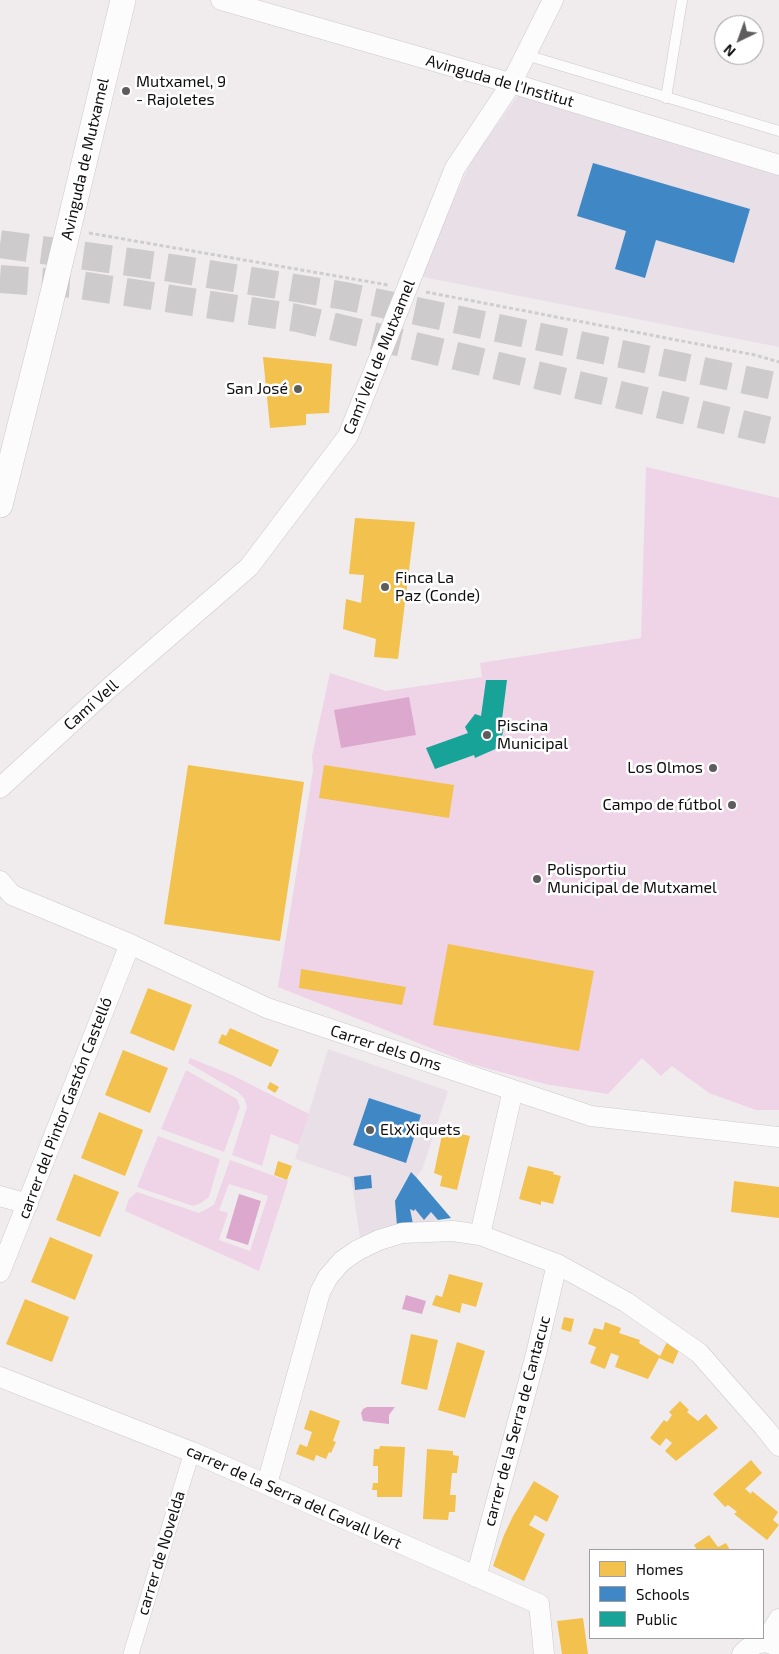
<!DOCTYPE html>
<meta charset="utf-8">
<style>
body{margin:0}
#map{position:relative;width:779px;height:1654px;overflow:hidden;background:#f0ecee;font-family:"Exo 2",sans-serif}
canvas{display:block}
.legend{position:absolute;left:589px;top:1549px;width:175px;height:90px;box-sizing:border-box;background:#fff;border:1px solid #9f9f9f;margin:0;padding:6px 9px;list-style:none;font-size:15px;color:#100e0f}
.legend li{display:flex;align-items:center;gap:10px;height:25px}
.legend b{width:25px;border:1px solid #9f9f9f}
.north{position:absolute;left:714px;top:15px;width:50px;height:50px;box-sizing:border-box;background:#fff;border:1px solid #9f9f9f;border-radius:50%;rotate:222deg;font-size:14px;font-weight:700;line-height:20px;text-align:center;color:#100e0f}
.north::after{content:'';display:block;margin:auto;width:18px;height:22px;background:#5e5c5d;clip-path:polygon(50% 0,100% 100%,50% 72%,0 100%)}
</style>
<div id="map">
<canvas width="779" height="1654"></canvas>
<ul class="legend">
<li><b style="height:14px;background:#f2c14e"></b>Homes</li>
<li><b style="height:14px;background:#3f88c5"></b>Schools</li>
<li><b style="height:14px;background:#17a398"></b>Public</li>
</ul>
<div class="north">N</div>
</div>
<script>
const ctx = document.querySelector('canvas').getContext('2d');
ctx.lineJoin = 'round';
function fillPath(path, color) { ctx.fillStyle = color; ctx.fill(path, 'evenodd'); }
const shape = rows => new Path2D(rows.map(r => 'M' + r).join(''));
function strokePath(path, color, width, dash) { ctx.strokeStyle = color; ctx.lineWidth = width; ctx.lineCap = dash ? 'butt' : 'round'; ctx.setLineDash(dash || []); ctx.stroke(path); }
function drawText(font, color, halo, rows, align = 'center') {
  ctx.font = font + ' "Exo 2",sans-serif'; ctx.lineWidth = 5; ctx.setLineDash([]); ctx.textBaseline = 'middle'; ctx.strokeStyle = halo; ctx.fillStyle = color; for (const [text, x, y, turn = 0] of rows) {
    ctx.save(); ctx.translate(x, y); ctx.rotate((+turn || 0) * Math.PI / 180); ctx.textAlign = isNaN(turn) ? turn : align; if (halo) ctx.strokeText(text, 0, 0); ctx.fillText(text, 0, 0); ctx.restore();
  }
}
fillPath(shape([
 [522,90,779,170,779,347,418,276,472,160],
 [328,1049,448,1091,422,1170,416,1177,428,1192,420,1198,438,1220,382,1229,360,1238,351,1178,295,1159]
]), '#e9dfe6');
fillPath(shape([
 [646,467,779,498,779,1110,756,1110,709,1093,672,1066,661,1076,642,1058,608,1094,545,1084,471,1064,278,987,313,770,312,756,330,673,386,691,482,677,480,663,641,638],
 [190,1058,232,1075,309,1114,299,1145,271,1134,262,1166,232,1155,247,1107,244,1098,238,1092,188,1063],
 [186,1070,237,1099,240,1107,224,1152,161,1129],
 [158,1136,220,1159,209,1197,201,1203,193,1206,137,1187],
 [230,1160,288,1181,259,1271,125,1211,129,1199,137,1192,199,1213,214,1205],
 [229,1184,268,1196,250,1251,219,1240,228,1213,219,1210]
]), '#efd3e7');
fillPath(shape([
 [409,697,416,735,341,748,334,710],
 [239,1194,261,1201,248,1245,226,1238],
 [406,1295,426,1301,422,1314,402,1309],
 [367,1407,395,1407,389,1415,389,1424,363,1421,361,1413,363,1409]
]), '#dda8ce');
fillPath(shape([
 [263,357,332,364,329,413,306,414,306,425,270,428],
 [355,518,415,522,398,659,374,657,376,639,343,629,346,599,361,603,364,575,349,574],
 [188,765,304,782,280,941,164,924],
 [324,765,454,785,449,818,319,798],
 [448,944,594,971,579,1051,433,1025],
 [301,969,406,987,402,1005,299,988],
 [148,988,192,1005,174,1051,130,1033],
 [230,1028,279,1050,271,1067,218,1043,222,1034,226,1036],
 [123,1050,168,1068,150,1113,105,1095],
 [270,1082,279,1087,275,1093,267,1088],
 [99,1112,143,1130,125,1176,81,1158],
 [443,1130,470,1136,457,1190,440,1186,442,1176,434,1173],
 [278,1161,292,1166,287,1180,274,1175],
 [528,1166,554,1172,553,1174,561,1176,553,1204,541,1201,541,1205,519,1199],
 [74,1174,119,1192,100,1237,56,1220],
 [734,1181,779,1187,779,1218,731,1212],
 [50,1237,93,1255,75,1300,31,1282],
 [449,1274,483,1283,476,1307,462,1303,460,1313,432,1305,436,1295,442,1297],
 [25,1299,69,1317,52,1362,6,1344],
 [564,1317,574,1319,571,1332,561,1329],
 [605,1322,621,1328,619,1333,640,1340,639,1343,660,1356,667,1342,679,1350,673,1364,659,1358,648,1379,615,1367,619,1356,611,1353,605,1369,590,1363,596,1347,588,1344,594,1328,603,1330],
 [411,1334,438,1340,427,1390,401,1384],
 [457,1342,485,1351,465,1418,438,1410],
 [680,1401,689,1410,687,1412,698,1421,706,1414,718,1428,676,1461,665,1451,672,1443,666,1438,660,1446,650,1438,664,1420,667,1422,672,1415,669,1412],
 [310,1410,340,1421,333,1441,336,1442,331,1453,329,1452,326,1459,316,1455,314,1461,296,1454,300,1444,307,1447,312,1432,304,1429],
 [380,1446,405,1447,402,1497,377,1497,377,1490,372,1490,373,1483,378,1483,378,1466,373,1466,374,1449,379,1449],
 [427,1449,453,1451,453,1455,459,1456,457,1473,452,1473,450,1495,456,1495,455,1512,449,1512,448,1520,423,1519],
 [751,1460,762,1473,745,1489,751,1494,752,1491,778,1512,773,1520,779,1525,767,1540,734,1514,737,1512,728,1505,725,1507,713,1494],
 [534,1481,559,1496,547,1522,535,1515,529,1525,545,1534,524,1581,493,1566,504,1535,513,1516],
 [709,1535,718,1547,726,1543,730,1550,697,1550,694,1545],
 [583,1618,588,1654,562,1654,557,1621]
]), '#f2c14e');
fillPath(shape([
 [593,163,750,209,734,263,656,240,645,278,615,269,626,231,577,216],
 [369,1098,421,1115,406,1163,353,1145],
 [411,1172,416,1177,451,1218,438,1220,431,1212,424,1220,415,1209,414,1211,410,1209,413,1224,397,1226,395,1201],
 [371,1175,372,1188,355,1190,354,1177]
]), '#3f88c5');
fillPath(shape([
 [486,680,507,680,502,719,505,721,500,747,475,758,474,755,435,769,426,748,468,733,465,727,475,714,481,716]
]), '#17a398');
strokePath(shape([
 [0,244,165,267,345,296,779,387],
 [0,279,73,284,297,318,779,433]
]), '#cecbcd', 28, [28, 14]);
const service = shape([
 [526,55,779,131],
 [666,98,682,0]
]);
const pedestrian = shape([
 [131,1654,192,1452]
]);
const minor = shape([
 [221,0,524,87,779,165],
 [0,788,107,690,249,567,348,436,455,168,511,84,553,0],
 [0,881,12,895,130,944,267,1008,591,1116,779,1137],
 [0,1196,28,1204],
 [480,1235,513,1090],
 [0,1272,130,944],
 [0,1377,192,1452,539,1604,544,1654],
 [267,1484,320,1292,328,1277,342,1261,358,1250,379,1240,402,1233,453,1231,480,1235,557,1264,626,1302,699,1353,764,1427,779,1446],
 [476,1577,536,1354,557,1264],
 [765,1642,779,1619],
 [742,1654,747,1649,756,1644,765,1642,779,1646]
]);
const tertiary = shape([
 [0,505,47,318,123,0]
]);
strokePath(service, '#ccc9ca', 11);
strokePath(pedestrian, '#ccc9ca', 16);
strokePath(minor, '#ccc9ca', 21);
strokePath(tertiary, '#ccc9ca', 26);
strokePath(shape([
 [89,233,388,285],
 [426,292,755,355,779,362]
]), '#cfcecf', 3, [4, 2.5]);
strokePath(service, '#fdfcfc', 10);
strokePath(pedestrian, '#fdfcfc', 15);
strokePath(minor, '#fdfcfc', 20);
strokePath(tertiary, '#fdfcfc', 25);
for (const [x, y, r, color] of [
 [126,91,5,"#5e5c5d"],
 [298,389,5,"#5e5c5d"],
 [385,587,5,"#5e5c5d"],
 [487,735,5,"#5e5c5d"],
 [713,768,5,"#5e5c5d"],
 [732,805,5,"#5e5c5d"],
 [537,879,5,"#5e5c5d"],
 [370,1130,5,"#5e5c5d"]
]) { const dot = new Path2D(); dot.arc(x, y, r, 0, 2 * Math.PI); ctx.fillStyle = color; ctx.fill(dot); strokePath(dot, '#fff', 2); }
drawText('16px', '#100e0f', '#fff', [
 ["Avinguda de l'Institut",500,81,16],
 ["Avinguda de Mutxamel",85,159,-77],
 ["Camí Vell de Mutxamel",379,357,-68],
 ["Camí Vell",91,705,-42],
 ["Carrer dels Oms",386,1048,18],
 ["carrer del Pintor Gastón Castelló",65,1108,-69],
 ["carrer de la Serra de Cantacuc",517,1421,-75],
 ["carrer de la Serra del Cavall Vert",294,1497,24],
 ["carrer de Novelda",161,1553,-73]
]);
drawText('16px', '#100e0f', '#fff', [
 ["Mutxamel, 9",136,82],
 ["- Rajoletes",136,100],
 ["San José",288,389,"right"],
 ["Finca La",395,578],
 ["Paz (Conde)",395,596],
 ["Piscina",497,726],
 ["Municipal",497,744],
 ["Los Olmos",703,768,"right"],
 ["Campo de fútbol",722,805,"right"],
 ["Polisportiu",547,870],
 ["Municipal de Mutxamel",547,888],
 ["Elx Xiquets",380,1130]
], 'left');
</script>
